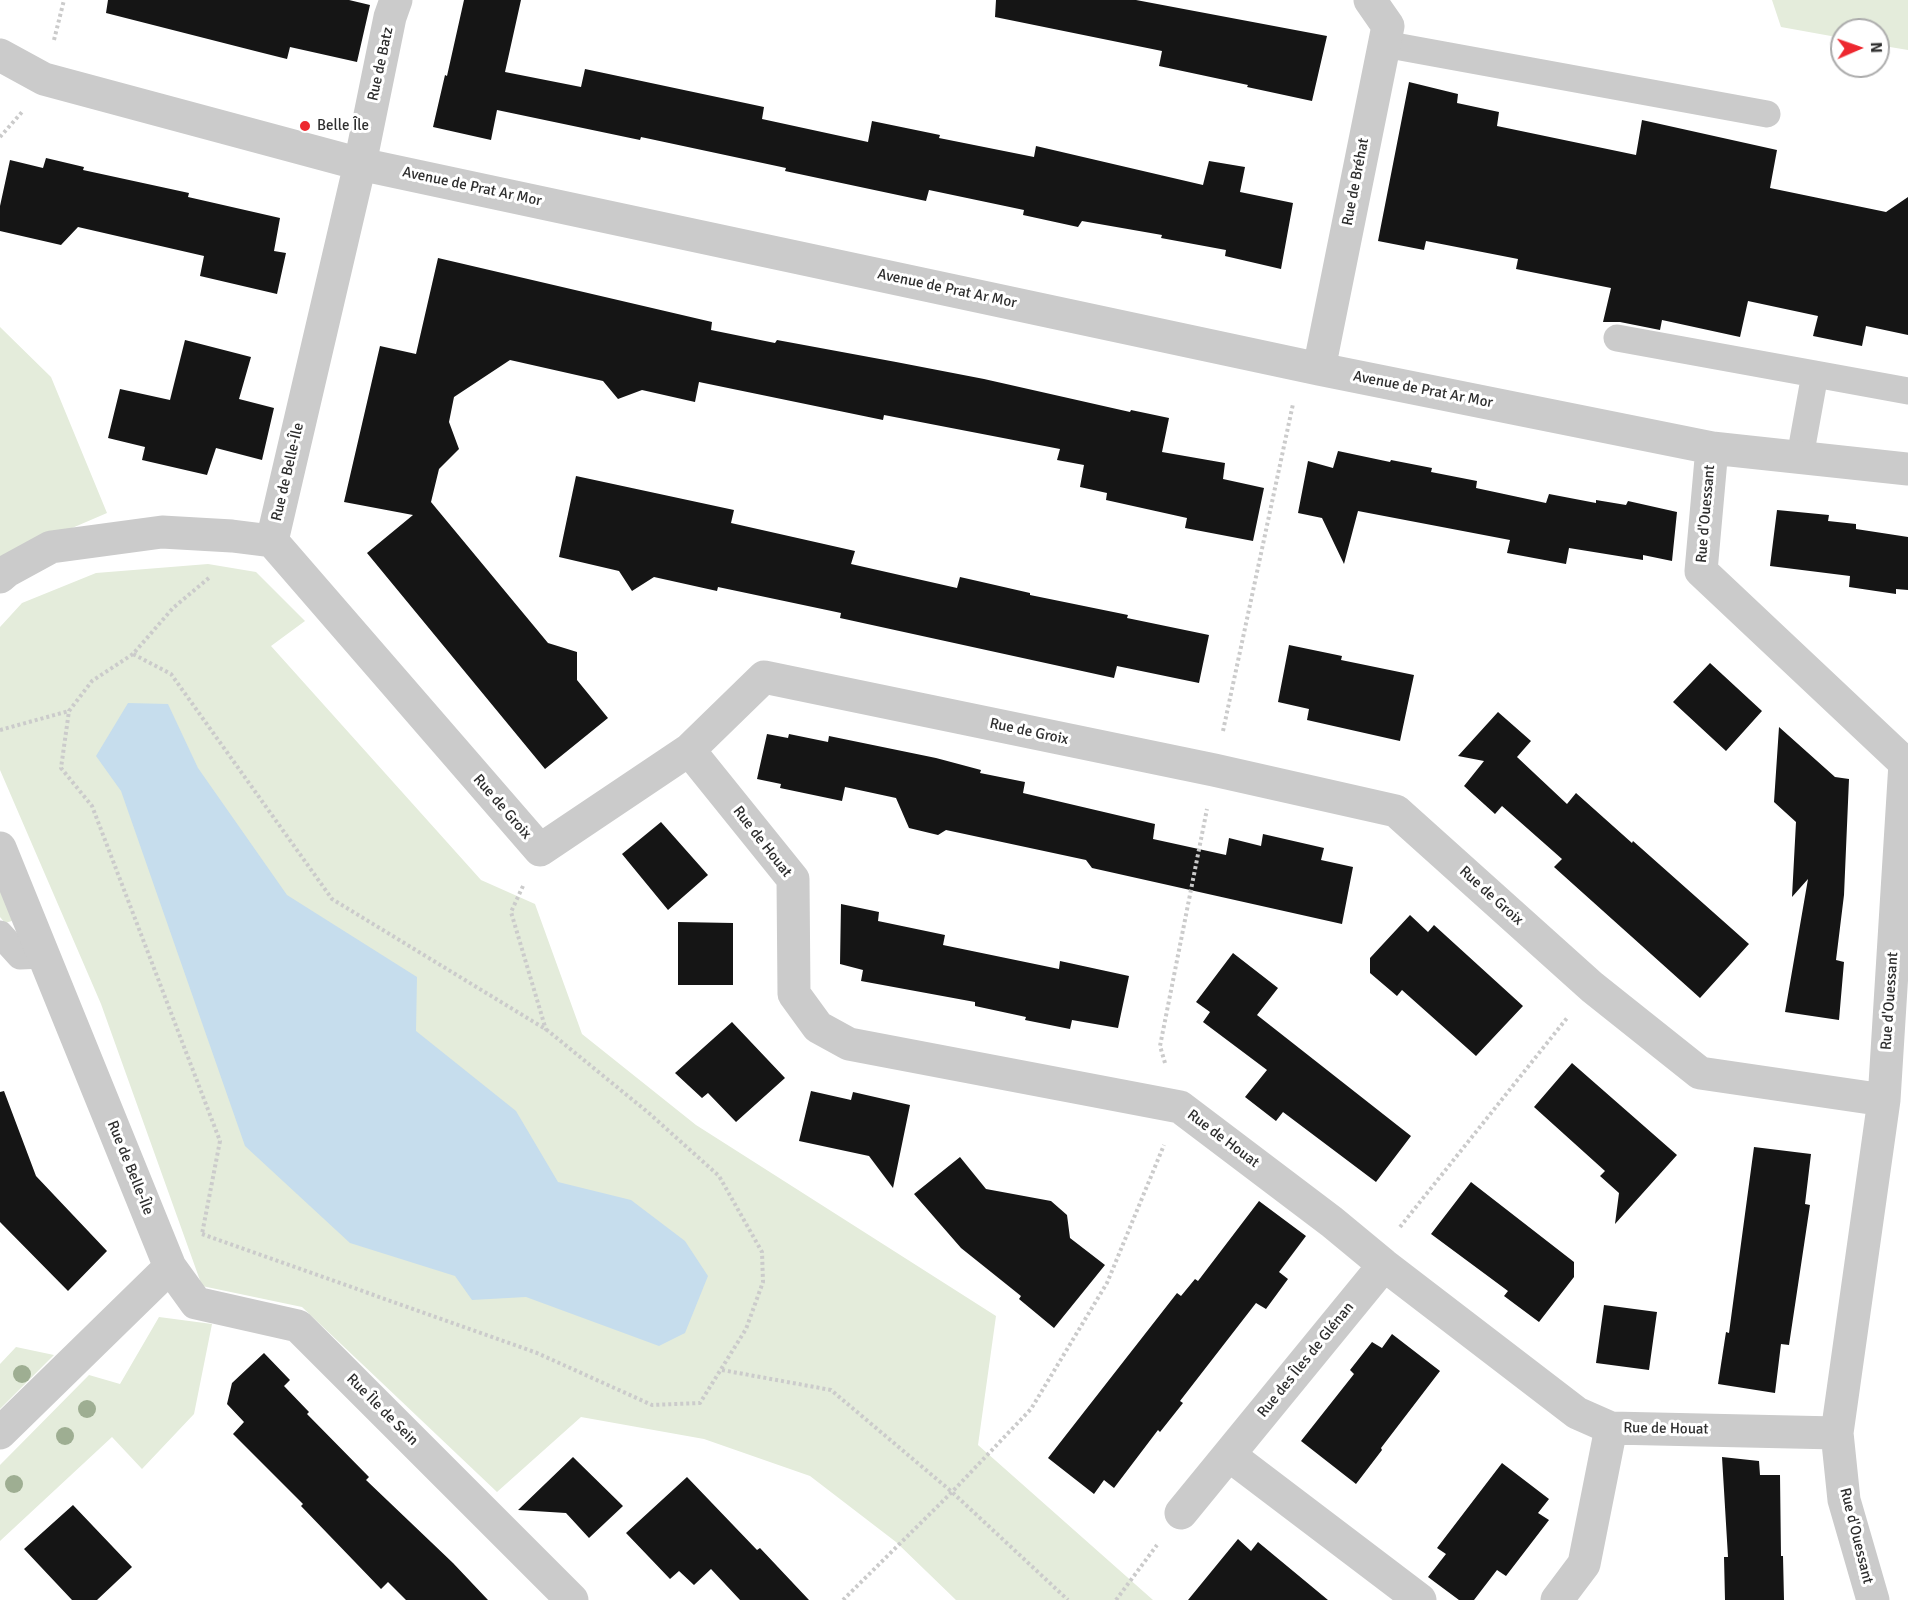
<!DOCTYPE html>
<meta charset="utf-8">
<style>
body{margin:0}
#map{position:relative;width:1908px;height:1600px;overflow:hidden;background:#fff;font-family:Signika,sans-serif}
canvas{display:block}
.north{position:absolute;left:1830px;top:18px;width:60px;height:60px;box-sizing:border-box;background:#fff;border:2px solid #ababab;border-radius:50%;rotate:88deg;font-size:16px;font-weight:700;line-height:24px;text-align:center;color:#2e2e2e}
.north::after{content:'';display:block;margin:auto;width:21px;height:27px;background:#ed282f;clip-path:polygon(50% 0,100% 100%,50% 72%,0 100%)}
</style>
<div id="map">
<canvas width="1908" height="1600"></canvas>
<div class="north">N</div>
</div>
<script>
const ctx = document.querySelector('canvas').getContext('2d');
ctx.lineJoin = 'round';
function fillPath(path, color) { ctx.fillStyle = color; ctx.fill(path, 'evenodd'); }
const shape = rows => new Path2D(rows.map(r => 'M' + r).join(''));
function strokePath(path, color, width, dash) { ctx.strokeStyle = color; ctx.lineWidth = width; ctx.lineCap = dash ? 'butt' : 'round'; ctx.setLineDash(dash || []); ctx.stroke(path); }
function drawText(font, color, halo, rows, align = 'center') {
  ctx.font = font + ' Signika,sans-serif'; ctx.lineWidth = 6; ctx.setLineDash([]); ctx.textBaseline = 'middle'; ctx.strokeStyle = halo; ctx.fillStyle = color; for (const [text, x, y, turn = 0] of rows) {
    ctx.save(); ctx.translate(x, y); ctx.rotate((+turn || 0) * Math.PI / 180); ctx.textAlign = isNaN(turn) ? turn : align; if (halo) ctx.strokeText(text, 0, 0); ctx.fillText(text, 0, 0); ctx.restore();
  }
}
fillPath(shape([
 [1772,0,1908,0,1908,50,1878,45,1878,30,1842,30,1842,38,1781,27],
 [0,327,51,377,107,513,0,559],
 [208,564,256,572,305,621,271,646,481,880,535,904,582,1034,696,1125,996,1316,978,1445,1153,1600,956,1600,896,1542,810,1476,704,1439,581,1417,497,1492,302,1307,202,1286,101,1004,0,770,0,627,22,603,96,573],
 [0,883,15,920,5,923,0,917],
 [159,1317,212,1324,194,1414,142,1469,112,1437,0,1541,0,1465,89,1375,120,1384],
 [16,1347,54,1355,0,1409,0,1364]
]), '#e4ecdb');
fillPath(shape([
 [128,703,168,704,198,768,287,895,417,977,416,1031,516,1111,558,1182,631,1200,685,1241,708,1276,685,1333,659,1346,526,1297,472,1300,455,1276,350,1243,245,1146,121,791,96,756]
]), '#c6dded');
fillPath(shape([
 [108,0,349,0,370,5,357,62,290,47,287,59,259,52,106,13],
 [464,0,521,0,505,72,581,87,585,69,764,107,762,119,868,142,872,121,940,135,939,138,1034,157,1036,146,1203,185,1209,161,1245,167,1240,192,1293,203,1281,269,1225,256,1226,250,1161,238,1162,235,1082,221,1078,227,1023,215,1024,210,929,190,926,201,785,171,786,168,641,137,640,140,497,110,491,140,433,127,445,75,447,76],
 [996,0,1136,0,1327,36,1312,101,1247,87,1248,85,1159,66,1162,51,995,17],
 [1409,82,1458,94,1457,103,1499,112,1497,126,1636,155,1642,120,1777,150,1770,188,1886,212,1908,197,1908,335,1866,326,1862,346,1813,336,1818,316,1748,301,1740,337,1662,320,1660,330,1620,322,1603,322,1611,288,1516,269,1518,259,1426,241,1424,250,1378,241],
 [46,158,84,167,83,170,189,193,188,197,280,218,274,251,286,253,277,294,200,276,204,256,78,227,61,245,0,231,0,206,10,160,43,168],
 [438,258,712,322,711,330,775,343,777,340,896,362,984,379,1130,412,1131,410,1169,418,1162,452,1225,463,1223,479,1264,488,1253,541,1185,528,1187,518,1106,500,1107,493,1080,487,1084,465,1057,460,1060,449,884,415,883,420,699,382,695,402,642,390,618,399,603,381,510,360,454,397,449,422,459,449,439,469,431,502,548,643,577,652,577,680,608,718,545,769,367,553,413,515,344,502,380,346,416,354],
 [185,340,251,357,239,399,274,408,262,460,216,448,207,475,142,460,145,447,108,438,120,389,170,400],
 [1338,451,1390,462,1391,460,1432,468,1431,472,1477,481,1476,488,1546,503,1549,494,1596,503,1596,500,1626,505,1628,501,1677,512,1672,561,1643,555,1643,560,1569,548,1566,564,1507,553,1510,540,1358,511,1344,564,1322,518,1298,513,1308,461,1333,468],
 [576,476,734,510,731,523,855,551,851,564,957,588,960,577,1030,593,1030,595,1128,615,1127,618,1209,635,1199,683,1117,666,1114,678,840,618,841,613,718,587,717,591,654,577,632,591,619,571,559,557],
 [1777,510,1829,515,1828,521,1856,524,1856,529,1908,537,1908,590,1896,589,1896,594,1849,587,1850,576,1770,566],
 [1289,645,1342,656,1341,660,1414,675,1400,741,1307,720,1309,709,1278,702],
 [1710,663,1762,711,1726,751,1673,702],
 [1498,712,1531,741,1517,757,1567,804,1576,793,1632,843,1633,841,1749,944,1700,998,1554,867,1562,859,1502,806,1495,814,1464,786,1484,761,1458,756],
 [1779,727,1835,777,1849,779,1844,895,1836,960,1844,962,1839,1020,1785,1012,1808,879,1792,897,1796,822,1774,802],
 [767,734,788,738,789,734,828,742,829,736,936,758,981,770,980,773,1025,782,1023,793,1155,824,1153,839,1226,855,1229,838,1261,846,1263,834,1324,848,1321,860,1353,867,1342,924,1092,868,1086,860,946,830,938,835,909,828,896,798,845,787,842,801,780,788,781,784,757,779],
 [661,822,708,875,668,910,622,854],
 [841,904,879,912,878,921,945,935,943,945,1059,969,1060,961,1129,976,1118,1028,1072,1020,1070,1029,1025,1020,1026,1017,975,1006,975,1002,861,981,863,970,840,964],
 [1410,915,1428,932,1434,925,1523,1006,1476,1056,1402,990,1397,996,1370,973,1370,958],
 [678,922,733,923,733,985,678,985],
 [1233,953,1278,988,1257,1015,1411,1136,1376,1182,1283,1112,1276,1121,1245,1097,1267,1070,1203,1022,1210,1012,1196,1002],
 [732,1022,785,1078,736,1122,708,1093,702,1098,675,1073],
 [1572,1063,1677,1155,1615,1224,1619,1193,1600,1176,1605,1171,1534,1107],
 [4,1091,36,1176,107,1251,68,1291,0,1222,0,1092],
 [811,1091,851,1100,853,1092,910,1105,893,1188,869,1156,799,1141],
 [1754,1147,1811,1154,1805,1204,1810,1205,1789,1345,1781,1344,1775,1393,1718,1384,1726,1332,1729,1333],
 [960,1157,986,1189,1051,1201,1067,1215,1070,1238,1105,1265,1054,1328,1019,1299,1021,1296,961,1248,914,1194],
 [1471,1182,1574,1262,1574,1277,1539,1322,1504,1296,1508,1291,1431,1234],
 [1259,1201,1306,1236,1279,1272,1288,1279,1266,1309,1256,1303,1180,1401,1183,1403,1160,1432,1158,1430,1114,1488,1104,1480,1094,1494,1048,1458,1177,1293,1181,1296,1195,1279,1198,1281],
 [1604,1305,1657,1312,1649,1370,1596,1363],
 [1392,1334,1440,1371,1381,1448,1382,1450,1356,1484,1301,1441,1354,1374,1350,1370,1372,1342,1382,1348],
 [264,1353,290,1380,284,1386,309,1412,307,1414,369,1477,366,1480,453,1563,488,1600,406,1600,388,1582,381,1589,301,1506,303,1504,233,1434,244,1422,227,1404,232,1383],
 [573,1457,623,1506,589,1538,566,1513,518,1510],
 [1722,1457,1759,1461,1760,1475,1780,1475,1781,1556,1783,1556,1784,1600,1725,1600,1724,1557,1728,1557],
 [1502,1463,1549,1499,1538,1513,1549,1520,1506,1576,1497,1570,1474,1600,1459,1600,1428,1577,1446,1554,1437,1548],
 [687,1477,757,1550,760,1548,809,1600,740,1600,711,1569,694,1585,679,1571,670,1579,626,1533],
 [73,1505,132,1567,97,1600,72,1600,24,1549],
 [1238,1539,1251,1551,1258,1542,1328,1600,1188,1600]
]), '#151515');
strokePath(shape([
 [54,40,64,0],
 [0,137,22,112],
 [133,654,92,681,69,711,61,768,92,806,220,1141,202,1234],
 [0,730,69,711],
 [1223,731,1293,404],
 [523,886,511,912,546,1030],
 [1165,1063,1160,1046,1207,809],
 [1400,1227,1567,1018],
 [202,1234,537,1353,652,1405,700,1403,746,1329,763,1282,762,1252,719,1176,650,1114,547,1030,332,899,171,674,133,654,173,608,210,577],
 [722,1370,831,1390,952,1492,1068,1600],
 [843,1600,952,1492,1031,1409,1107,1283,1164,1145],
 [1116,1600,1157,1545]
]), '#cbcbcb', 4, [3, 3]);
strokePath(shape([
 [1384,44,1767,114],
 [1617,338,1815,374],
 [1800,457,1815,374,1908,391],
 [0,934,20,956,43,955]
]), '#cbcbcb', 27);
strokePath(shape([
 [0,55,44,79,360,164,1319,369,1712,448,1908,469],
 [1319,369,1388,26,1370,0],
 [1712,448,1701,571,1905,763,1884,1100,1837,1433,1844,1500,1873,1600],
 [272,541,540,850,689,750,764,677,1214,770,1396,811,1592,987,1700,1073,1884,1100],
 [0,577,7,571,51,547,162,532,232,536,272,541,360,164,390,17,396,0],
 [689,750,793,879,794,994,818,1027,849,1044,1180,1107,1332,1222,1384,1265,1577,1413,1611,1428,1837,1433],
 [0,848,170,1267,0,1433],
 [170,1267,196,1303,298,1326,572,1600],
 [1229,1455,1420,1600],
 [1181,1513,1384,1265],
 [1557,1600,1584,1564,1611,1428]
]), '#cbcbcb', 33);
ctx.fillStyle = '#9eae92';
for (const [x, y] of [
 [22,1374],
 [87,1409],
 [65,1436],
 [14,1484]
]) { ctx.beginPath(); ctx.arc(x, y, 9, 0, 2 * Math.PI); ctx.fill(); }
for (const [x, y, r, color] of [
 [305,126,6,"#ed282f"]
]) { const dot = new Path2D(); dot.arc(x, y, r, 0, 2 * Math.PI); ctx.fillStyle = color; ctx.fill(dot); strokePath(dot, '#fff', 2); }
drawText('15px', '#2e2e2e', '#fff', [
 ["Rue de Batz",381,64,-78],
 ["Rue de Bréhat",1356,182,-79],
 ["Avenue de Prat Ar Mor",472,187,12],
 ["Avenue de Prat Ar Mor",947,289,12],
 ["Avenue de Prat Ar Mor",1423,390,11],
 ["Rue de Belle-Île",288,472,-77],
 ["Rue d'Ouessant",1706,514,-85],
 ["Rue de Groix",1029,732,12],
 ["Rue de Groix",502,807,49],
 ["Rue de Houat",762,842,52],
 ["Rue de Groix",1491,896,42],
 ["Rue d'Ouessant",1890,1001,-86],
 ["Rue de Houat",1223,1139,37],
 ["Rue de Belle-Île",130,1168,68],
 ["Rue des Îles de Glénan",1306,1360,-51],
 ["Rue Île de Sein",382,1410,45],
 ["Rue de Houat",1666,1429,1],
 ["Rue d'Ouessant",1856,1536,76]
]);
drawText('15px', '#2e2e2e', '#fff', [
 ["Belle Île",317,126]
], 'left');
</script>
